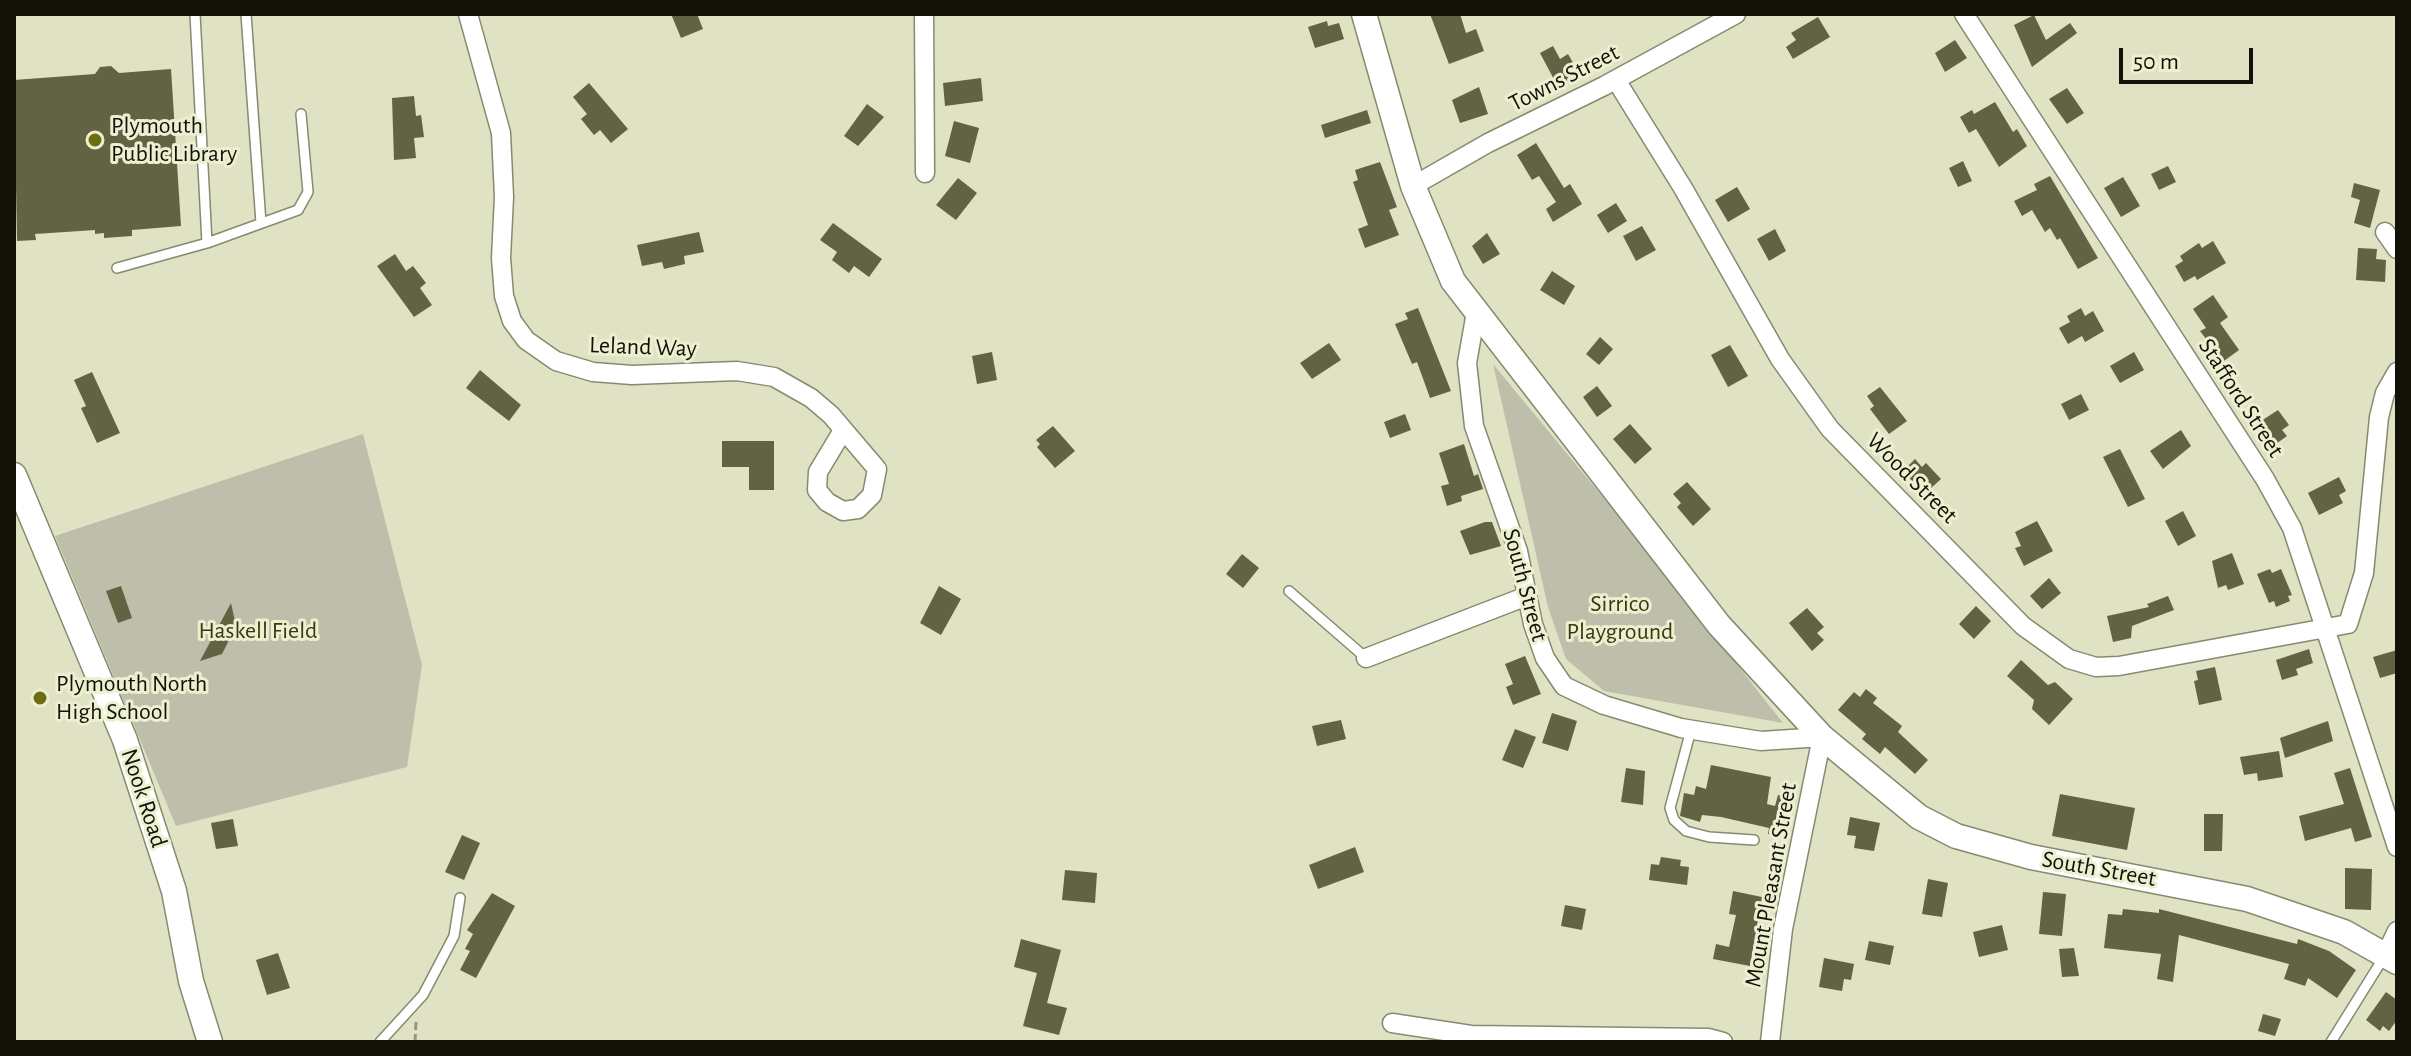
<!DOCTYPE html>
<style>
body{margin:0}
#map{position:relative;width:2411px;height:1056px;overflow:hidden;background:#e0e2c4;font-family:"Alegreya Sans",sans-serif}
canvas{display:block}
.frame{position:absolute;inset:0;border:16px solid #121208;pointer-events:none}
.scale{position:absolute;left:2119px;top:48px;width:134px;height:36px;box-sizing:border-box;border:4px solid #121208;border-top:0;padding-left:10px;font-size:24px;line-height:28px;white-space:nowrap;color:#121208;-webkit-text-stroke:6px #edefd1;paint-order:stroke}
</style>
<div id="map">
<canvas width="2411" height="1056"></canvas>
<div class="frame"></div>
<div class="scale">50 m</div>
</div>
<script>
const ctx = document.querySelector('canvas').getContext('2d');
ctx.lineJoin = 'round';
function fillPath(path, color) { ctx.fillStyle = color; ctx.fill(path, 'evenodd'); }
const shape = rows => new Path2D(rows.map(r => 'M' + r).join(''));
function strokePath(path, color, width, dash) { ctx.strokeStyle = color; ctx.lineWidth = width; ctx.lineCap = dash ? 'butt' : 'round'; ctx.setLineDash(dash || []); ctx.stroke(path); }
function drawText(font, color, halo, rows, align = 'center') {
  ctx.font = font + ' "Alegreya Sans",sans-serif'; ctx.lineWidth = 6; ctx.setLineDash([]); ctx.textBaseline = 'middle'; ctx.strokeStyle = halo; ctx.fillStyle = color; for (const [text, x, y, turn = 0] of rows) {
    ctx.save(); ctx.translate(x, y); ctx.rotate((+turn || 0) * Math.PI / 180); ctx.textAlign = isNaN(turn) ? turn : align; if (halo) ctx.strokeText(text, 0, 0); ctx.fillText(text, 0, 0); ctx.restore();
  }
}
fillPath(shape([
 [1493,364,1658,564,1783,723,1604,691,1566,659,1548,607],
 [363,434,422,665,407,767,176,826,55,536]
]), '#bebfaa');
fillPath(shape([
 [671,14,697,14,703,29,681,38],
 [1430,14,1460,14,1466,33,1476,29,1484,51,1449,64],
 [2034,15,2046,40,2070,23,2077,33,2032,67,2014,25],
 [1818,17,1830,37,1793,59,1786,47,1796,40,1791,33],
 [1327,21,1328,26,1339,23,1344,39,1315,48,1308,27],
 [1955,40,1967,58,1945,72,1935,53],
 [1553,46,1560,59,1568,54,1580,75,1558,87,1540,53],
 [111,66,119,73,171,69,181,226,132,230,132,236,104,238,104,233,95,234,95,230,35,234,36,240,17,241,14,80,95,74,100,67],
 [981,78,983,101,945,106,943,83],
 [589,83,628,129,611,143,600,130,594,135,581,119,587,114,573,97],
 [1479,87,1488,114,1460,123,1452,100],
 [2067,88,2084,113,2067,124,2049,99],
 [414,96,416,116,421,115,424,137,414,138,416,158,394,160,392,98],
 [1995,102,2013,132,2017,129,2027,146,1999,167,1976,129,1969,133,1960,117,1972,110,1974,114],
 [867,104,884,117,858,146,844,136],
 [1367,110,1371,123,1325,138,1321,125],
 [954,121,979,128,970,163,945,156],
 [1536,143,1564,188,1570,184,1582,204,1553,222,1546,209,1556,202,1539,176,1532,180,1517,155],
 [1963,161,1972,181,1958,187,1949,168],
 [1380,162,1397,207,1389,210,1399,235,1365,248,1358,229,1368,225,1353,182,1358,180,1355,170],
 [2168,166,2176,182,2159,190,2151,174],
 [2050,176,2098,258,2078,269,2060,238,2057,240,2050,228,2045,232,2032,210,2022,216,2014,201,2037,190,2034,184],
 [2123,177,2140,206,2121,217,2104,188],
 [958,178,977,193,956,220,936,205],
 [2354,183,2380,190,2370,228,2354,223,2360,200,2351,197],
 [1737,187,1750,209,1728,222,1715,200],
 [1616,203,1627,221,1608,233,1597,215],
 [833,223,882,259,869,277,854,266,849,273,832,260,837,252,820,240],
 [1642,226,1656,250,1636,261,1623,236],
 [1775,229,1786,251,1769,261,1757,239],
 [699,232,704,252,684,256,685,264,664,269,662,262,642,266,637,245],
 [1487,233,1500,254,1483,264,1472,246],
 [2213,241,2226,263,2197,280,2195,276,2184,282,2175,266,2183,261,2180,256,2199,243,2202,248],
 [2358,248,2377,249,2376,259,2386,260,2385,282,2356,280],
 [395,254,406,271,413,266,426,283,420,288,432,305,414,317,377,266],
 [1552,271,1575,286,1564,305,1540,290],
 [2213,295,2228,317,2220,323,2239,350,2217,366,2203,347,2209,343,2200,331,2206,328,2193,309],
 [1418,308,1451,391,1430,398,1417,362,1412,364,1395,324,1408,319,1405,313],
 [2081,308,2085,316,2093,311,2104,331,2085,342,2082,336,2068,344,2059,328,2070,322,2067,316],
 [1600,337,1613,349,1599,365,1586,354],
 [1329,343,1341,360,1312,379,1300,363],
 [1730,345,1748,376,1728,387,1711,355],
 [992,352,997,380,977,384,972,356],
 [2134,352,2144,370,2120,383,2110,366],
 [480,370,521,405,509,421,466,388],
 [92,372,120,433,97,443,81,408,86,406,74,380],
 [1597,386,1612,406,1597,417,1583,397],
 [1880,387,1907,421,1889,434,1870,409,1874,406,1867,396],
 [2081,394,2089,410,2069,420,2061,404],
 [2278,410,2289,425,2282,430,2287,436,2273,446,2258,423],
 [1405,414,1411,430,1390,438,1384,422],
 [1630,424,1652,449,1635,464,1613,439],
 [1053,426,1075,451,1055,468,1037,447,1040,444,1036,440],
 [2181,430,2191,446,2163,469,2150,451],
 [722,441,774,441,774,490,749,490,749,467,722,467],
 [1464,444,1474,476,1478,474,1483,489,1461,496,1462,501,1447,506,1441,486,1449,484,1439,453],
 [2120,449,2145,499,2128,507,2103,457],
 [1915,459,1922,467,1926,463,1941,479,1929,490,1918,478,1913,482,1903,471],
 [2339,477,2346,491,2339,495,2343,503,2319,515,2308,493],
 [1687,482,1711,509,1693,526,1677,507,1681,503,1673,494],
 [2183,511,2196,536,2178,546,2165,521],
 [2037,521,2053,551,2024,566,2015,548,2021,546,2015,532],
 [1485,522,1492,522,1501,546,1470,555,1460,531],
 [2232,553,2244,584,2228,590,2226,585,2218,588,2212,561],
 [1242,554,1259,568,1243,588,1226,574],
 [2270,569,2272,573,2281,569,2292,595,2288,596,2290,601,2276,607,2274,601,2269,603,2257,574],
 [2049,578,2061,593,2042,609,2030,596],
 [121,586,132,618,118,623,106,591],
 [939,586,961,599,941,635,920,623],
 [2168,596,2174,610,2132,626,2131,638,2113,642,2107,616,2149,607,2147,604],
 [231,603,236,626,222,654,200,661],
 [1976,606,1991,621,1974,639,1959,624],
 [1807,608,1824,627,1817,633,1824,640,1812,651,1789,623],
 [2309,649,2313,663,2296,669,2298,675,2282,680,2276,660],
 [2397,650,2397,673,2380,678,2373,657],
 [1525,656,1541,694,1513,705,1506,687,1513,684,1505,664],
 [2021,660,2048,685,2055,682,2073,699,2049,725,2032,709,2034,700,2007,676],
 [2215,667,2222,700,2199,705,2194,681,2198,680,2196,671],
 [1866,689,1877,698,1873,703,1902,726,1898,732,1928,760,1915,774,1885,747,1880,754,1862,739,1866,734,1838,710,1854,692,1860,697],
 [1552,713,1577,721,1568,751,1542,743],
 [1341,720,1346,739,1317,746,1312,726],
 [2328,721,2333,741,2285,758,2280,738],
 [1515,729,1536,737,1523,768,1502,760],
 [2279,751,2283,777,2258,781,2257,773,2244,775,2240,757],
 [1711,765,1771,777,1767,804,1775,806,1778,795,1790,797,1781,837,1768,834,1769,828,1721,817,1702,815,1700,822,1680,816,1684,793,1694,795,1696,786,1706,789],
 [1626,768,1645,771,1643,805,1621,802],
 [2350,768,2372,837,2355,842,2351,828,2305,841,2299,816,2344,804,2334,773],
 [2060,794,2135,808,2127,850,2052,836],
 [2204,814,2223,814,2222,851,2204,851],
 [1850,817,1880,823,1874,851,1854,848,1856,836,1847,835],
 [233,819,238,846,216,849,211,823],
 [462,835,480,843,464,880,445,872],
 [1355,847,1364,872,1318,889,1309,865],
 [1661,857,1681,860,1680,866,1689,867,1687,885,1649,880,1651,864,1659,865],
 [2345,868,2372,869,2371,910,2345,909],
 [1065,870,1097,873,1095,903,1062,900],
 [1928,879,1948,883,1942,917,1922,914],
 [1733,891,1762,897,1750,966,1713,959,1716,944,1729,947,1736,915,1729,914],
 [2043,892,2066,894,2062,936,2039,934],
 [492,893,515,906,476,978,460,970,470,951,465,949,473,934,467,930],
 [1565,905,1586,909,1582,930,1561,926],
 [2123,909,2159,913,2159,909,2297,944,2298,939,2329,951,2356,970,2337,998,2308,978,2305,986,2284,979,2289,964,2179,935,2173,982,2157,979,2161,954,2104,948,2108,914,2122,915],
 [2002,925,2008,950,1979,957,1973,932],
 [1021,939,1061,950,1047,1003,1067,1008,1059,1035,1023,1026,1037,973,1014,967],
 [1869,941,1894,946,1890,965,1865,960],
 [2074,948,2079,976,2062,977,2059,949],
 [278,953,290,988,267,995,256,960],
 [1824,958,1854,964,1851,980,1844,979,1842,991,1819,987],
 [2386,992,2397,1000,2397,1020,2389,1031,2383,1026,2380,1031,2366,1020],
 [2263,1014,2281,1019,2275,1036,2258,1031]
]), '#626343');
const lane = shape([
 [195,14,207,243],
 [246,14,261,223],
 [117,268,207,243,298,210,308,192,301,114],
 [1289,591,1366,658],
 [1691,730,1670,808,1674,820,1686,831,1709,837,1754,840],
 [380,1042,423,995,454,936,460,898],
 [2331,1042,2384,957]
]);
const street = shape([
 [468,14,501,133,504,197,501,258,504,296,512,321,526,340,556,361,593,372,632,375,737,371,774,377,811,398,831,415,877,469,872,495,858,509,843,511,827,502,817,490,818,472,842,432],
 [924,14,925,173],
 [1964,14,2265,479,2292,528,2397,847],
 [1616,80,1683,188,1780,359,1830,429,2023,626,2069,659,2096,667,2119,666,2348,624,2364,573,2379,417,2385,393,2397,372],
 [1413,186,1488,143,1604,86,1736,14],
 [2385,232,2397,249],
 [1476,312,1467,363,1474,426,1518,551,1533,624,1545,658,1564,686,1604,705,1681,728,1761,741,1822,737,1783,929,1770,1042],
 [1366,658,1527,596],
 [2386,954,2397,931],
 [1392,1023,1471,1035,1708,1038,1723,1042]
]);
const secondary = shape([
 [1364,14,1413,186,1453,281,1719,625,1822,737,1919,817,1956,836,2031,857,2247,899,2344,932,2397,962],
 [14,475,125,740,174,891,191,981,210,1042]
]);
strokePath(lane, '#88896e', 12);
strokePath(street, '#88896e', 21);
strokePath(secondary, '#88896e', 27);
strokePath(shape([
 [415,1042,416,1022]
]), '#969780', 3, [8, 4]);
strokePath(lane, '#fff', 9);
strokePath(street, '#fff', 18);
strokePath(secondary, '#fff', 24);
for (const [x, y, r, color] of [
 [95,140,8,"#6d6e10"],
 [40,698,8,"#6d6e10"]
]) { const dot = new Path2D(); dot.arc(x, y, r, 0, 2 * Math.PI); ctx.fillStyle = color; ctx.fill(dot); strokePath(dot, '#edefd1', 3); }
drawText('24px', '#121208', '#edefd1', [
 ["Towns Street",1564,78,-27],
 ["Leland Way",643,347,2],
 ["Stafford Street",2241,398,57],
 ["Wood Street",1912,478,45],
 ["South Street",1525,585,75],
 ["Nook Road",144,798,72],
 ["South Street",2099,869,10],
 ["Mount Pleasant Street",1771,885,-80]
]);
drawText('24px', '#121208', '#edefd1', [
 ["Plymouth",111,126],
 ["Public Library",111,154],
 ["Plymouth North",56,684],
 ["High School",56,712]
], 'left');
drawText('24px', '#39390d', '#edefd1', [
 ["Sirrico",1620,604],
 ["Playground",1620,632],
 ["Haskell Field",258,631]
]);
</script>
